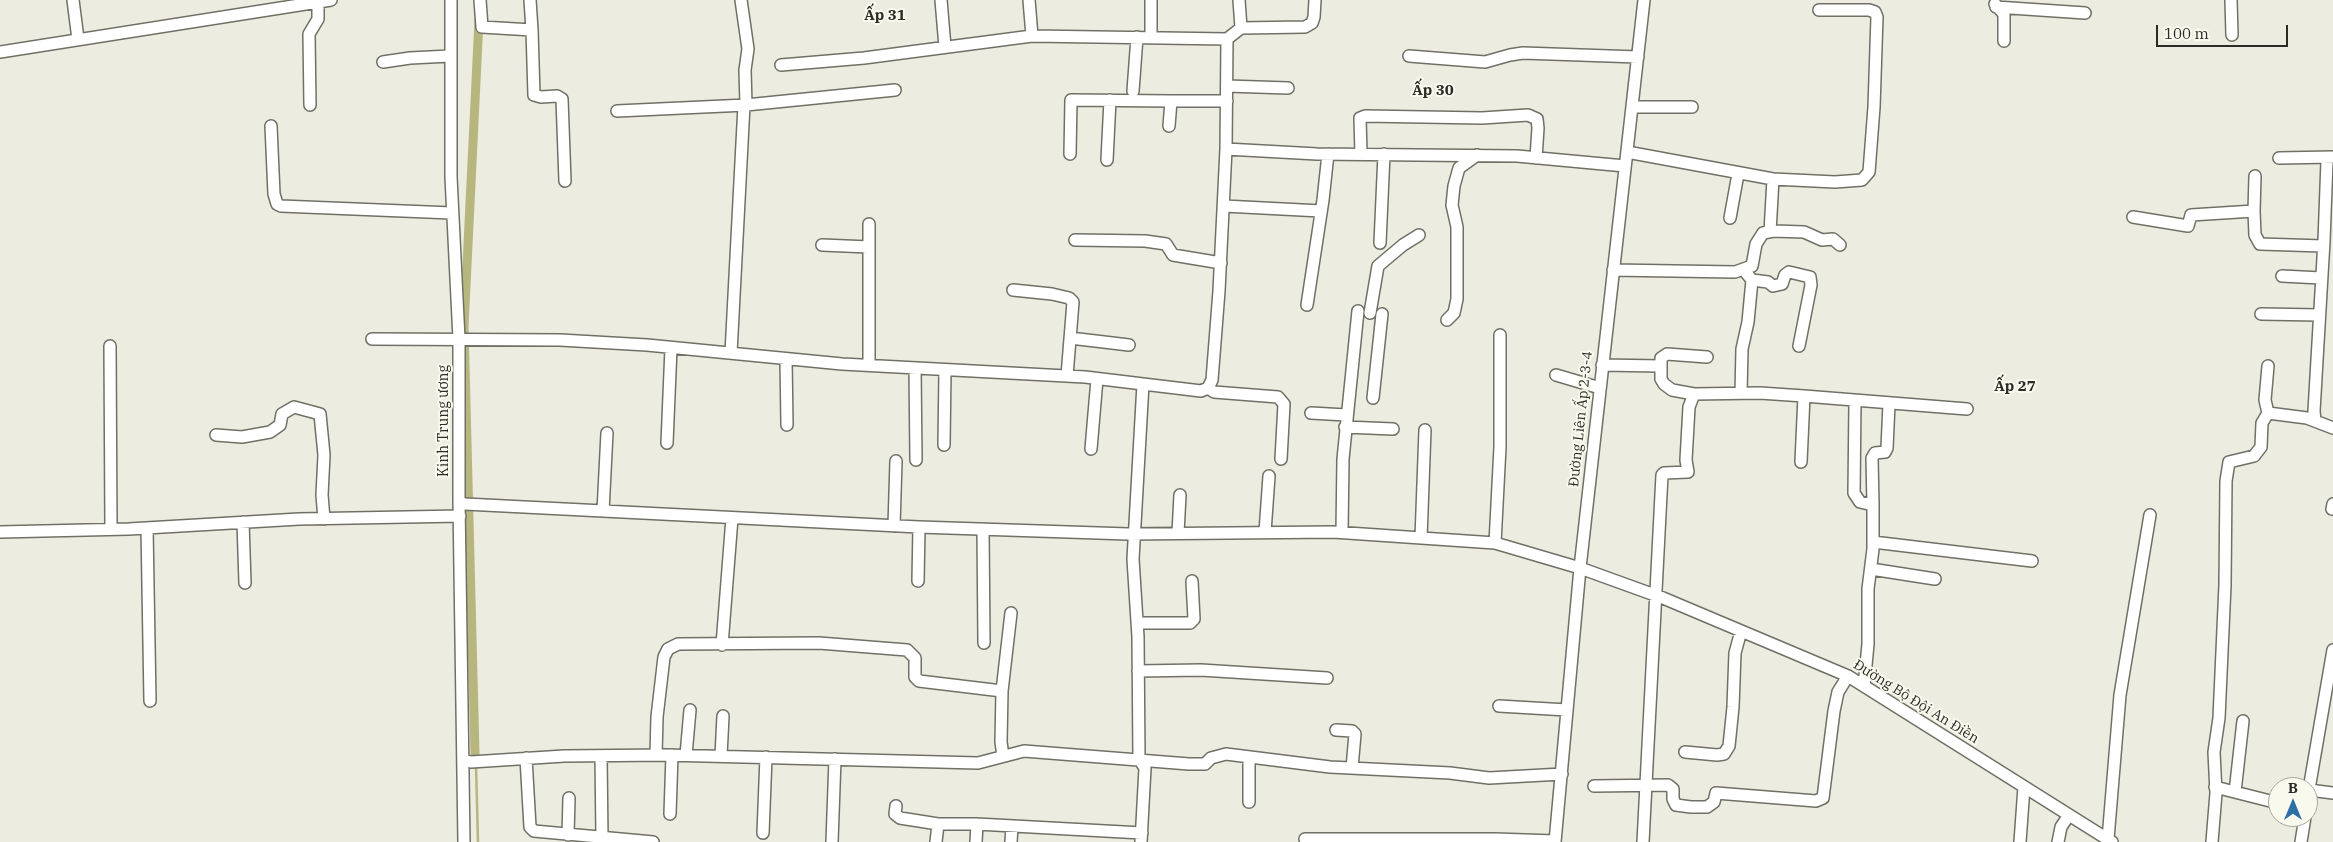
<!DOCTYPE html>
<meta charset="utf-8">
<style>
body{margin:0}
#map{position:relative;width:2333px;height:842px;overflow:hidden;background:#ecece1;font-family:"IBM Plex Serif",serif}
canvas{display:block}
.north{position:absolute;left:2268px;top:777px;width:50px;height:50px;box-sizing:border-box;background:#f9f9ee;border:1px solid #a7a79e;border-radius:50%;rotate:0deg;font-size:14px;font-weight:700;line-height:20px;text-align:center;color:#2b2b27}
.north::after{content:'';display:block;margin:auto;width:18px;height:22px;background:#2e6fa5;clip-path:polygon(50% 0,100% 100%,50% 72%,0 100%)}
.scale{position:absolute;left:2156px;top:25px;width:132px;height:22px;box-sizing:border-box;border:2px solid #2b2b27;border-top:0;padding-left:6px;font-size:15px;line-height:18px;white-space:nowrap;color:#2b2b27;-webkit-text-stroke:4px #f9f9ee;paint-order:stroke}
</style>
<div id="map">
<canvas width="2333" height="842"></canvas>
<div class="north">B</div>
<div class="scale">100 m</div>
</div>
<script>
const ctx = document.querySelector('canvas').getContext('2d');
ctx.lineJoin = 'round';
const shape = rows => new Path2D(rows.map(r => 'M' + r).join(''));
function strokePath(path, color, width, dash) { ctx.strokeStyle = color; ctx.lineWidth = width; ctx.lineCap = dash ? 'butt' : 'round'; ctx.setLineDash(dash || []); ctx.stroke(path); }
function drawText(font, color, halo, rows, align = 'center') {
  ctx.font = font + ' "IBM Plex Serif",serif'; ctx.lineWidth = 4; ctx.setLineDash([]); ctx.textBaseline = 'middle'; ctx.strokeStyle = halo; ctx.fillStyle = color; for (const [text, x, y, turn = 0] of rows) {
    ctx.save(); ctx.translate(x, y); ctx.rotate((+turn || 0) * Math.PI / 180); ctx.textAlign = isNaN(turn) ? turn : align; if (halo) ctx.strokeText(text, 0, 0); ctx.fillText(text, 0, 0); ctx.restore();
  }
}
strokePath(shape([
 [476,765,478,842]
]), '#b7b67f', 2.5);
strokePath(shape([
 [475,753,464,326,479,20]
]), '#b7b67f', 9);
const minor = shape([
 [73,0,78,39],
 [451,0,451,177,459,339,459,502,464,842],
 [480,0,482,27,532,30,534,95,541,97,557,96,562,99,565,181],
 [530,0,532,30],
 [741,0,748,49,745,70,746,105],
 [941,0,945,47],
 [1029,0,1032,36],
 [1151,0,1151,38],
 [1239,0,1241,28],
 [2231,0,2232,35],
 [1995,4,2004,14,2004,41],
 [1996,7,2085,13],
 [1227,39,1241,28,1305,27,1312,23,1314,17,1315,0],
 [0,52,331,0],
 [1409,56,1485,62,1510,55,1523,53,1638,57],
 [383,62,410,58,450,56],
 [1227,86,1288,88],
 [1133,91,1137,37],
 [310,105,309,34,318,19,318,2],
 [1632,107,1692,107],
 [617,111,746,105,895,90],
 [271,126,274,194,277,204,281,206,452,213],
 [1169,126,1171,101,1227,101],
 [1226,149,1317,154,1517,156,1625,166],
 [1627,152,1773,179,1835,182,1862,180,1869,172,1874,107,1877,17,1875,12,1869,10,1819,10],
 [1070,154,1071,100,1171,101],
 [1361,154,1360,118,1365,116,1482,118,1528,115,1537,119,1538,128,1536,158],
 [2279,158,2333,157],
 [1107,160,1110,100],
 [1224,206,1321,211],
 [2254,211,2255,176],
 [2133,217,2188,226,2191,215,2254,211,2255,235,2260,244,2323,246],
 [1730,218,1738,174],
 [869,224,869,365],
 [1770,232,1773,179],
 [1075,240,1145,241,1166,244,1173,255,1221,263],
 [1380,243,1384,154],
 [822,245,869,247],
 [1743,269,1752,280,1768,282,1773,286,1782,284,1785,275,1789,272,1810,277,1811,285,1799,346],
 [1613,270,1735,272,1752,266,1756,244,1763,233,1774,231,1804,232,1822,240,1833,239,1840,245],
 [2282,276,2321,278],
 [1013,290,1052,294,1069,298,1073,302,1067,376],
 [1307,305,1323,200,1328,154],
 [1370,313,1378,266,1403,245,1419,235],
 [2261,314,2319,315],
 [1447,320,1454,313,1457,299,1457,227,1452,205,1454,186,1459,168,1477,155],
 [1070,338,1129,345],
 [372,339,560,340,647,345,842,364,1085,377,1201,391,1208,388,1212,380,1219,291,1226,149,1227,39,1032,36,864,58,781,65],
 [110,346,111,529],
 [731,353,744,105],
 [786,359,787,425],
 [1602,365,1660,366],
 [915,368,916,460],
 [1556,375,1600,388],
 [1208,388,1214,392,1278,397,1284,404,1281,459],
 [1741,393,1742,349,1748,322,1752,280],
 [1694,394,1672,390,1664,384,1661,379,1661,358,1667,354,1707,357],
 [1804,396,1967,409],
 [1373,398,1382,314],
 [1855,401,1854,493,1860,502,1873,505,1873,549,1868,589,1868,644,1864,686],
 [1311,413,1346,415],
 [2268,413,2265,400,2268,366],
 [2315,421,2314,411,2324,241,2327,161],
 [1345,427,1393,429],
 [216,435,242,437,270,432,280,425,282,414,294,407,320,414,324,455,322,495,324,519],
 [667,443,671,348],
 [944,445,945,370],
 [1091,449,1097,379],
 [459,502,465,504,919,527,1128,534,1333,532,1495,543,1580,568,1663,598,1848,676,2112,842],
 [1873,505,1872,458,1875,453,1885,452,1887,448,1889,404],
 [2332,509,2333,504],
 [603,511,607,433],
 [243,522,245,583],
 [894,526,896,461],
 [147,528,150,701],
 [983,529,984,643],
 [0,532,129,529,299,519,460,516],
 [1265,532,1269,476],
 [1342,532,1343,459,1358,311],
 [1178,533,1180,495],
 [1421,538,1425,430],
 [1873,542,2032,561],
 [1495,543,1500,447,1500,335],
 [1871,569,1935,579],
 [918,581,919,527],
 [1137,623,1190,623,1194,619,1192,581],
 [722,645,732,518],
 [1138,671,1201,670,1327,678],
 [1002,691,1011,613],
 [1499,706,1567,710],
 [1336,730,1352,731,1355,734,1352,768],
 [1685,752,1717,755,1724,754,1729,746,1733,707,1735,653,1741,631],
 [656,755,657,717,664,657,668,649,678,644,819,643,907,650,915,658,915,677,919,681,1002,691,1001,742,1003,756],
 [686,755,690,710],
 [601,756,602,838],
 [721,756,723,716],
 [526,758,530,827,534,831,653,842],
 [463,760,471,762,564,756,666,755,978,763,1024,751,1189,764,1205,764,1211,758,1226,754,1330,767,1450,773,1489,778,1562,774],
 [1594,786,1668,785,1673,789,1673,799,1676,805,1691,807,1707,807,1714,802,1716,793,1816,801,1823,798,1834,711,1838,692,1848,676],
 [2215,787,2278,803],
 [2309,790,2333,793],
 [2235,792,2243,721],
 [2308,795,2333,650],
 [1249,802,1249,757],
 [896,806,895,814,900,818,938,824],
 [670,814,672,755],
 [763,833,766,757],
 [568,835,569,798],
 [1305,839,1337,839],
 [2108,839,2120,695,2150,515],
 [832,842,835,759],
 [936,842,938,824,977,824,1142,833],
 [976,842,977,824],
 [1011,842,1012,826],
 [1141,842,1145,768,1139,759,1138,637,1133,559,1143,384],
 [1337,842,1337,839,1495,839,1555,841],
 [1555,842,1580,568,1644,0],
 [1643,842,1662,475,1664,473,1688,472,1686,460,1689,407,1694,394,1760,393,1804,396,1801,462],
 [2020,842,2024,787],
 [2058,842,2061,827,2069,815],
 [2212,842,2216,793,2214,752,2219,718,2225,585,2226,481,2229,462,2254,456,2261,447,2262,423,2268,413,2307,418,2333,428],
 [2301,842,2305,817]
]);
strokePath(minor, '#707066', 14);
strokePath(minor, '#fff', 11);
drawText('14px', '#2b2b27', '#f9f9ee', [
 ["Đường Liên Ấp 2-3-4",1581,419,-84],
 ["Kinh Trung ương",444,421,-90],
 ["Đường Bộ Đội An Điền",1916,702,32]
]);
drawText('bold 15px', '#2b2b27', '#f9f9ee', [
 ["Ấp 31",885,16],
 ["Ấp 30",1433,91],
 ["Ấp 27",2015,387]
]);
</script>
